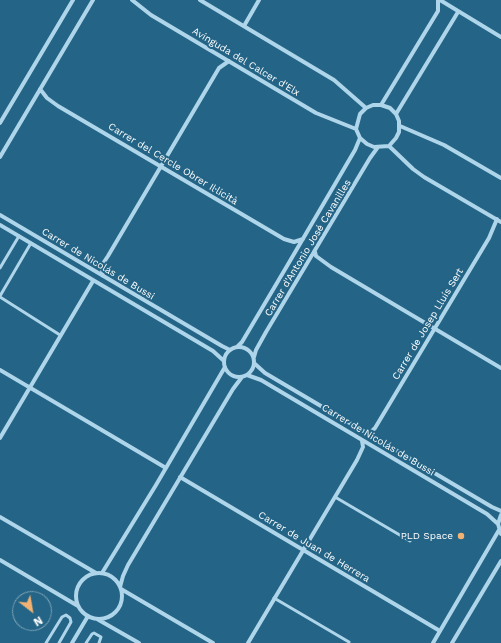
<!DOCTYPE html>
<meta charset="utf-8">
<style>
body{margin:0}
#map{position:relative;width:501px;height:643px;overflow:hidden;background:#246486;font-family:"Work Sans",sans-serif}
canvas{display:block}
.north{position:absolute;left:12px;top:591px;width:40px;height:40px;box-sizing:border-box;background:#246486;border:1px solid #7ca2b6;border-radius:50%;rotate:149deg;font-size:11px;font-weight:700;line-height:16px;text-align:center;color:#fff}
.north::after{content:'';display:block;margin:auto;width:14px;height:18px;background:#f3b272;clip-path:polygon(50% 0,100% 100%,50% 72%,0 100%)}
</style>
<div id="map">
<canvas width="501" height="643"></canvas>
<div class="north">N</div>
</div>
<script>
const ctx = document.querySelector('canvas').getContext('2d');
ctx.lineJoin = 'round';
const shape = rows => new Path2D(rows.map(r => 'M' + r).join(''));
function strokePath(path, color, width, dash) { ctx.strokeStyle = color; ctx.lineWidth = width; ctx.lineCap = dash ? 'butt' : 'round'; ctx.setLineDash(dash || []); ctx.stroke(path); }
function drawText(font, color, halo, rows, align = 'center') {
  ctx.font = font + ' "Work Sans",sans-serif'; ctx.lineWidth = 4; ctx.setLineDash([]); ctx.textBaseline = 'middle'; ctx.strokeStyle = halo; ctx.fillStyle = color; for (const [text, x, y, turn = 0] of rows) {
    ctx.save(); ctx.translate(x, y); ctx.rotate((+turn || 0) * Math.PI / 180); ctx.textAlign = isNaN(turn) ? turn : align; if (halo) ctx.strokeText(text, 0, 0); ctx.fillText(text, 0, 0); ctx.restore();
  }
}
strokePath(shape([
 [0,268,19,236],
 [0,296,31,243],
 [0,297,60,335],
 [335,497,410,541],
 [274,598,349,642],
 [46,643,62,617,66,615,70,618,71,622,59,643],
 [86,643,92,634,94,633,101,637,99,643]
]), '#aed5e9', 3);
strokePath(shape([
 [132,0,151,15,316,113,356,129],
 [200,0,334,80,366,108],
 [440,0,501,37],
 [244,26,259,0],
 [40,89,47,98,58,106,284,239,294,242,303,239],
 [373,105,381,105,390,108,396,114,399,121,399,132,396,138,389,146,374,147,367,144,360,138,356,129,360,114,366,108,373,105],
 [381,105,438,11,438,0],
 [396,114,458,12],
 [0,123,73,0],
 [400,126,444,145,501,178],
 [389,146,413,169,424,177,501,222],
 [0,157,93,0],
 [0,215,222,346,230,350],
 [0,225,213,351,224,361],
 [315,252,316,256,331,267,501,368],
 [103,276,102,270,104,262,108,256,219,68,229,61],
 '224 362a15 15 0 1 1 30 0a15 15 0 1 1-30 0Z',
 [237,347,242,342,287,266,355,150,360,138],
 [254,357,256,350,266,332,370,158,378,147],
 [254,363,265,373,492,507,501,511],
 [0,370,166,468],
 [247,375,261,380,487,514,498,524],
 [369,434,375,428,489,238,497,219],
 [0,438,93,281],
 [180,477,440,631],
 [501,515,498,524,501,534],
 [0,517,96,573],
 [0,560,78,606],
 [102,573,156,485,225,367],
 '76 596a23 23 0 1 1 46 0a23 23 0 1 1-46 0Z',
 [120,587,123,576,128,565,233,389,242,377],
 [121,589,213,643],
 [97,619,139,643],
 [72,643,88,616],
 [248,643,357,460,363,447,362,441],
 [433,643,499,530],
 [452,643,501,561]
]), '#aed5e9', 4);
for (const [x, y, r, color] of [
 [461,536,4,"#f3b272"]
]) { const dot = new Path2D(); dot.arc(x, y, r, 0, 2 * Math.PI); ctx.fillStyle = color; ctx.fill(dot); strokePath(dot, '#246486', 1.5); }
drawText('10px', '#fff', '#246486', [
 ["Avinguda del Calcer d'Elx",246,62,31],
 ["Carrer del Cercle Obrer Il·licità",173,164,31],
 ["Carrer d'Antonio José Cavanilles",308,248,-59],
 ["Carrer de Nicolás de Bussi",98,264,31],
 ["Carrer de Josep Lluís Sert",428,324,-59],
 ["Carrer de Nicolás de Bussi",378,440,31],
 ["Carrer de Juan de Herrera",314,547,31]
]);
drawText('10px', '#fff', '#246486', [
 ["PLD Space",453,536]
], 'right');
</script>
